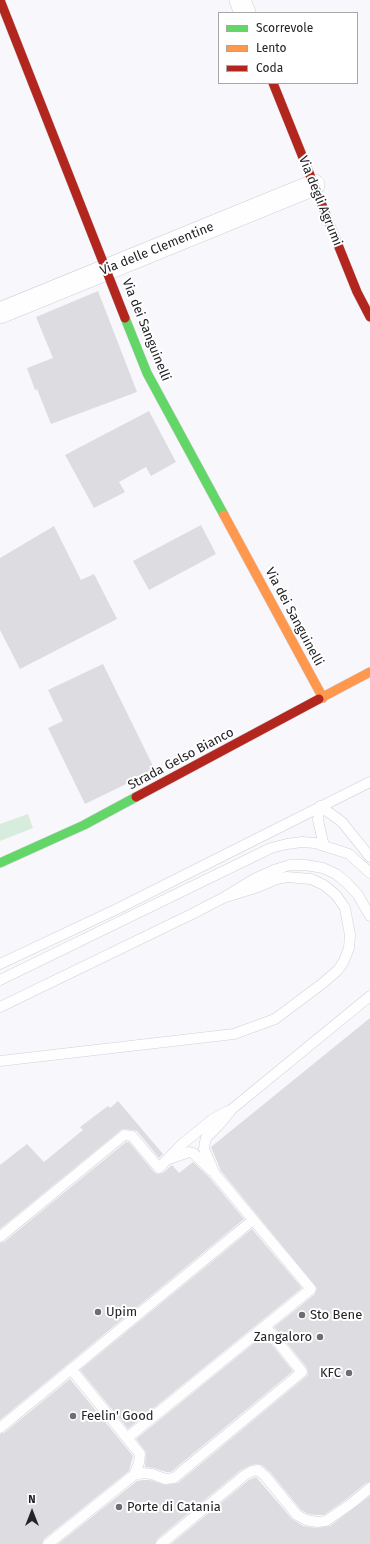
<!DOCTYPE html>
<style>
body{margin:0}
#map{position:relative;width:370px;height:1544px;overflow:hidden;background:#f7f7fc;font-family:"Fira Sans",sans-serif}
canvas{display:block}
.legend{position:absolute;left:218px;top:12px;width:140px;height:72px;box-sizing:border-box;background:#fff;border:1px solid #a7a7a9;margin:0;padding:5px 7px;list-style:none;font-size:12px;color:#242428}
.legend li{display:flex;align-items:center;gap:8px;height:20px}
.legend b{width:20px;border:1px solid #a7a7a9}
.north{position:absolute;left:12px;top:1492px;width:40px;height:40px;-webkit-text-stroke:3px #fff;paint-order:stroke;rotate:0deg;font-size:11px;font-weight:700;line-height:16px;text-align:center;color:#242428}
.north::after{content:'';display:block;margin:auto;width:14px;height:18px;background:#242428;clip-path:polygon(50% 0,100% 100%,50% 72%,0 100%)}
</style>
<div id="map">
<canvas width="370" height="1544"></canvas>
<ul class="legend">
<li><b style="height:5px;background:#63d668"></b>Scorrevole</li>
<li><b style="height:5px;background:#ff974d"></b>Lento</li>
<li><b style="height:5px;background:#b3261e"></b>Coda</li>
</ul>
<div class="north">N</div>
</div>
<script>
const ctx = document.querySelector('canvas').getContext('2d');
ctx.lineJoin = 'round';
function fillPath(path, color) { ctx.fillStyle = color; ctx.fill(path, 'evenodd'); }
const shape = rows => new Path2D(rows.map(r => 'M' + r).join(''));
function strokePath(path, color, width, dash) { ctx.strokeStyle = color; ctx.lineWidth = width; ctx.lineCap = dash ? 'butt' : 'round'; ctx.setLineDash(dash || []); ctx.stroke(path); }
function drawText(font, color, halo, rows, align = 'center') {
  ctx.font = font + ' "Fira Sans",sans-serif'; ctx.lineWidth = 4; ctx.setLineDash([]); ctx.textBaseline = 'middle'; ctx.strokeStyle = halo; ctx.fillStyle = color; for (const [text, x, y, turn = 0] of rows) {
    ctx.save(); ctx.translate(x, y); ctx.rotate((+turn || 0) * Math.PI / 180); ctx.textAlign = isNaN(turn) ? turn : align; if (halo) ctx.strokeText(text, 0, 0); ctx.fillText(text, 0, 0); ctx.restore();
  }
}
fillPath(shape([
 [28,814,33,828,0,841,0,824]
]), '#d7ecdd');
fillPath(shape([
 [98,291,137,392,51,424,37,389,35,390,27,368,53,358,36,317],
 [149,411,176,462,151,476,146,467,119,482,125,492,94,508,65,455],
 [201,525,216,554,149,590,133,561],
 [54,526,81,580,94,574,117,619,20,669,0,630,0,558],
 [103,664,155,770,85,804,48,728,63,721,48,690],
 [370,1018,370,1482,366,1483,348,1498,324,1515,317,1515,308,1514,301,1510,270,1472,262,1465,257,1464,251,1465,241,1470,157,1539,155,1544,58,1544,137,1481,143,1480,150,1480,165,1485,178,1483,308,1375,307,1368,274,1327,315,1294,317,1288,221,1171,211,1147],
 [118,1101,163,1154,159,1158,137,1131,133,1130,122,1129,0,1229,0,1165,27,1144,44,1162,83,1130,80,1127,108,1106,110,1108],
 [126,1142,129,1142,154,1172,157,1174,163,1173,172,1165,179,1173,193,1162,209,1177,244,1219,0,1420,0,1243,4,1242],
 [252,1229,302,1288,128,1429,80,1370],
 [264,1335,293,1371,171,1472,166,1472,154,1468,145,1467,146,1452,136,1439],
 [70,1379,133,1456,129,1471,44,1539,42,1544,0,1544,0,1434,4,1433],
 [256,1477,292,1519,303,1526,316,1528,330,1526,370,1496,370,1544,171,1544,249,1480]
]), '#dddde1');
const lane = shape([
 [324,846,318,820,320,806,342,822,370,857],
 [0,964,119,908,370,782],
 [0,980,271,848,287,844,302,842,315,843,349,854,370,873],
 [0,1007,192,914,223,898,254,879,274,870,290,865,306,865,323,868,336,874,346,882,358,895,370,916],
 [0,1061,234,1034,275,1019,323,983,338,970,344,961,349,948,350,935,345,908,336,895,324,885,311,879,287,877,277,879,258,887,223,898],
 [169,1159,189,1152,193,1153,212,1171],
 [0,1237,124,1135,132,1136,159,1168,181,1145,213,1119,228,1111],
 [71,1369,140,1454,139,1463,134,1475],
 [0,1428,253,1220],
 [127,1438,311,1289,215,1174,204,1149,205,1142,206,1138,218,1126,232,1109,370,996],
 [48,1544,134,1475,143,1473,152,1474,165,1479,174,1478,302,1372,265,1326],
 [161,1544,245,1475,252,1471,258,1470,265,1476,297,1515,306,1520,317,1522,326,1521,352,1503,370,1488]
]);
const street = shape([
 [240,0,245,13],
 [0,313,314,185]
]);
const fast = shape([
 [125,318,147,373,224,515],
 [0,863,84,825,136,797]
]);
const slow = shape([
 [224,515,323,698],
 [319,699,370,672]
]);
const jam = shape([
 [0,0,125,318],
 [273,83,357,292,370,317],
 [136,797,319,699]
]);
strokePath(lane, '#d1d1d5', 11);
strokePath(street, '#d1d1d5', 22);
strokePath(fast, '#d1d1d5', 10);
strokePath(slow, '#d1d1d5', 10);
strokePath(jam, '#d1d1d5', 10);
strokePath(lane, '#fefeff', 10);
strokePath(street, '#fefeff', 21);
strokePath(fast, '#63d668', 9);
strokePath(slow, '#ff974d', 9);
strokePath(jam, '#b3261e', 9);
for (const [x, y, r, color] of [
 [98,1312,4,"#6e6e72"],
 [302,1315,4,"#6e6e72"],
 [320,1337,4,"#6e6e72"],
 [349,1373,4,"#6e6e72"],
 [73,1416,4,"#6e6e72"],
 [119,1507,4,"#6e6e72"]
]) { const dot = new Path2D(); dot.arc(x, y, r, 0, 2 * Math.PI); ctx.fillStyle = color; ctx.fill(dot); strokePath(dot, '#fff', 1.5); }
drawText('13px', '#242428', '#fff', [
 ["Via degli Agrumi",320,201,68],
 ["Via delle Clementine",157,249,-22],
 ["Via dei Sanguinelli",146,330,68],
 ["Via dei Sanguinelli",294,617,62],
 ["Strada Gelso Bianco",181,759,-28]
]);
drawText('13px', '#242428', '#fff', [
 ["Upim",106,1312],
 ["Sto Bene",310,1315],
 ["Zangaloro",312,1337,"right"],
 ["KFC",341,1373,"right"],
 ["Feelin' Good",81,1416],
 ["Porte di Catania",127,1507]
], 'left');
</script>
